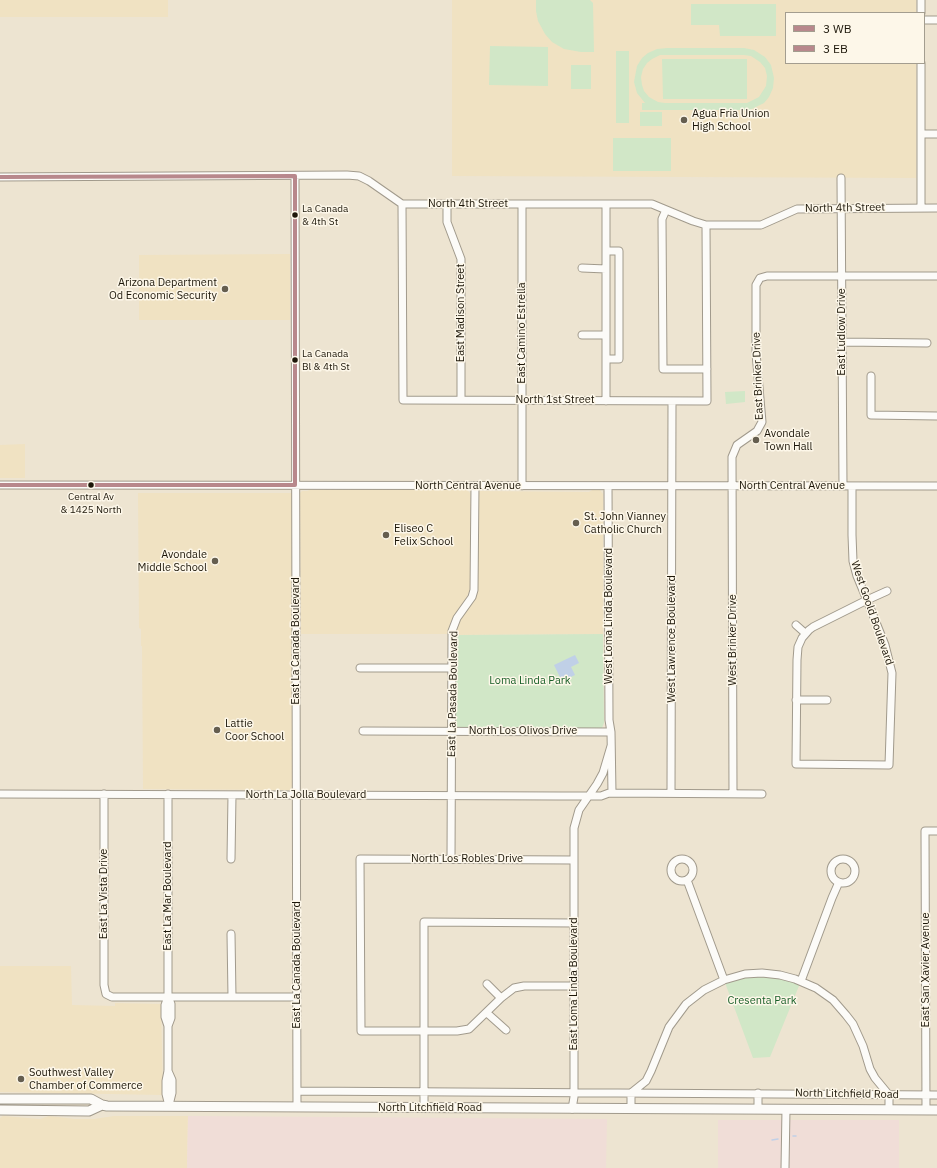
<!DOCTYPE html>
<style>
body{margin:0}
#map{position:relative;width:937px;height:1168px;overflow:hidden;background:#ede4d1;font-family:"IBM Plex Sans",sans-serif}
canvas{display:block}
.legend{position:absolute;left:785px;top:12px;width:140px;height:52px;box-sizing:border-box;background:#fdf7e9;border:1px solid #a39d8f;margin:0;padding:5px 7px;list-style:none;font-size:12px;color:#1c1609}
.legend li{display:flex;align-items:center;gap:8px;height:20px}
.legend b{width:20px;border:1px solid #a39d8f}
</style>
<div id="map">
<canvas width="937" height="1168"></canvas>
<ul class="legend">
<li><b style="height:5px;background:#b8888c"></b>3 WB</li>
<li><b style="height:5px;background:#b8888c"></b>3 EB</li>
</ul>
</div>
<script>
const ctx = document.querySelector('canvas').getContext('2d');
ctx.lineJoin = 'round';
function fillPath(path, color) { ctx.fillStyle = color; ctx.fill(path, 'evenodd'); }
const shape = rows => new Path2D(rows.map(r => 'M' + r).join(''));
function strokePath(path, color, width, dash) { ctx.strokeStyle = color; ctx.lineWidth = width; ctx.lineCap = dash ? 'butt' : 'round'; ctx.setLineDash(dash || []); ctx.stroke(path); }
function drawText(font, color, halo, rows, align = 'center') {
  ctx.font = font + ' "IBM Plex Sans",sans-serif'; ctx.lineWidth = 3; ctx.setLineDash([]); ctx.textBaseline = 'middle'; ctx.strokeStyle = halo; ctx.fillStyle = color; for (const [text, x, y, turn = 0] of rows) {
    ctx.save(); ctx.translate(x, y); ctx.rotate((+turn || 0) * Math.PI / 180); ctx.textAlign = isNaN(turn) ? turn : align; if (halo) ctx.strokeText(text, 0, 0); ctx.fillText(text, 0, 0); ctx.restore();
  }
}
fillPath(shape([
 [0,0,168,0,168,17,0,17],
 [452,0,916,0,916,13,786,13,786,63,916,63,916,178,452,176],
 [290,254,290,320,139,320,139,255],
 [25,444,25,478,0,478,0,445],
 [466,489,470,493,472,574,470,589,466,599,455,614,450,624,447,634,301,634,300,493,302,491,307,491,310,490],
 [594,489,600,490,603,494,603,634,455,635,456,627,463,613,470,606,476,596,478,583,478,496,480,491,589,492],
 [138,493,292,493,292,786,290,790,143,789,142,646,141,646,141,629,139,628],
 [0,966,71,966,72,1005,115,1006,115,1003,161,1004,163,1095,0,1092],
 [3,1116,40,1119,49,1116,75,1119,94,1119,114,1116,188,1116,187,1168,0,1168,0,1118]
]), '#f0e2c2');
fillPath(shape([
 [188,1116,607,1119,606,1168,187,1168],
 [718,1120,899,1120,899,1168,718,1168]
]), '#f0ddd7');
fillPath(shape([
 [536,0,590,0,593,3,594,52,581,52,564,49,552,42,545,34,538,21,536,11],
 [691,4,776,4,776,36,720,36,719,25,691,25],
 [490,46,548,47,548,86,489,85],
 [667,48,744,48,754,50,765,57,771,65,774,78,773,88,769,97,764,103,750,110,642,110,642,103,645,103,637,93,634,82,637,66,642,58,648,53,657,49],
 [660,55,744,55,751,56,760,62,765,68,767,76,766,86,759,97,747,103,665,103,658,102,649,97,644,91,642,85,641,77,643,69,647,63,652,59],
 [616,51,629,51,629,123,616,123],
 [662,59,747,59,747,99,663,99],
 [571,65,591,65,591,89,571,89],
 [640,112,662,112,662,126,640,126],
 [613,138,671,138,671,171,613,171],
 [745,391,745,402,726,404,725,392],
 [603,634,604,723,602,728,461,728,456,726,455,635],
 [757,973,801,981,770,1057,753,1058,724,980]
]), '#d1e7c7');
fillPath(shape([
 [575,655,579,663,571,667,575,675,562,681,554,665]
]), '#c0d0e7');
strokePath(shape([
 [793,1136,796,1136],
 [772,1140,778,1139]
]), '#c0d0e7', 1.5);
const minor = shape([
 [921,0,921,13],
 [924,20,937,20],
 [921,63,921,208],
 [921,134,937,134],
 [295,176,297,1107],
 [0,177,347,175,359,176,369,181,402,204,652,204,693,221,706,225,761,225,797,209,937,208],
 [841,178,843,486],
 [402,204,403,400,707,401,706,225],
 [522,204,522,486],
 [447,205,447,222,461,259,461,400],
 [666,210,662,219,663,369,707,369],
 [582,268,606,269],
 [582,335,606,335],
 [842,342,927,343],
 [606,359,619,359,619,251,606,251],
 [871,376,871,415,937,416],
 [606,401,606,204],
 [0,485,937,486],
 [608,486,609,720,611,732,612,793],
 [852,486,852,535,853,561,857,576,867,600,885,645,892,673,889,765,796,764,797,660,798,647,802,638,809,630,813,627,867,600,887,591],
 [796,625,805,633],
 [360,668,452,668],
 [796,700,827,700],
 [363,731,611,732],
 [671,793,672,401],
 [0,794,561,796,601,796,609,793,762,794],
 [104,794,104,985,106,994,112,997,297,997],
 [168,794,168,997,165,1005,165,1017,168,1026,168,1071,166,1081,166,1094,169,1106],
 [733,794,732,457,737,445,757,431,762,422,756,353,756,285,760,278,767,276,937,276],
 '671 870a11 11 0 1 1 22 0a11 11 0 1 1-22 0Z',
 [231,859,232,795],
 [451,859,452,631,457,618,472,597,474,590,475,486],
 '831 871a12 12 0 1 1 24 0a12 12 0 1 1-24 0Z',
 [574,860,360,859,361,1031,457,1031,469,1029,501,998,514,988,524,986,574,986],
 [687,880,724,980],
 [231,934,232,997],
 [801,981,832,898,839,882],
 [487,984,501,998],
 [487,1013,506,1030],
 [168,1026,171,1018,171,1004,168,997],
 [168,1071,172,1080,172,1093,169,1105],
 [297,1091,937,1095],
 [758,1093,758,1109],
 [424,1107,424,922,574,923],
 [572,1109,574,1097,574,828,579,810,597,784,603,773,611,746],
 [631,1109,631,1093,646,1081,651,1071,669,1027,686,1004,704,990,724,980,745,974,762,973,780,975,795,979,816,988,833,1000,846,1015,853,1024,863,1046,870,1069,875,1078,889,1095,889,1110],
 [926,1110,925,831,937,831],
 [785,1168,786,1109]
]);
const major = shape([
 [0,1099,91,1099,102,1105,107,1106,937,1110],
 [0,1110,89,1111,102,1105]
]);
strokePath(minor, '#a19a8c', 9);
strokePath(major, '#a19a8c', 11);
strokePath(minor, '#fcfbf8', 7);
strokePath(major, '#fcfbf8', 9);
strokePath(shape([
 [0,177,295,176,295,361]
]), '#b8888c', 4);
strokePath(shape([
 [0,485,295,485,295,361]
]), '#b8888c', 4);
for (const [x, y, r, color] of [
 [684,120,4,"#655e4f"],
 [295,215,3.5,"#1c1609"],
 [225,289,4,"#655e4f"],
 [295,360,3.5,"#1c1609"],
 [756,440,4,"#655e4f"],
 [91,485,3.5,"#1c1609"],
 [576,523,4,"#655e4f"],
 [386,535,4,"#655e4f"],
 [215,561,4,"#655e4f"],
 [217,730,4,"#655e4f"],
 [21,1079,4,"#655e4f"]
]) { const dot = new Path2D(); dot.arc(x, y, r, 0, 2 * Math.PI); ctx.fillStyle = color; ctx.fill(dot); strokePath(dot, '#fdf7e9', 1.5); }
drawText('10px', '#1c1609', '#fdf7e9', [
 ["La Canada",302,209],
 ["& 4th St",302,222],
 ["La Canada",302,354],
 ["Bl & 4th St",302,367],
 ["Central Av",91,497,"center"],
 ["& 1425 North",91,510,"center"]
], 'left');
drawText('11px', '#1c1609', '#fdf7e9', [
 ["Agua Fria Union",692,114],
 ["High School",692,127],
 ["Arizona Department",217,283,"right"],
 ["Od Economic Security",217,296,"right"],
 ["Avondale",764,434],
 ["Town Hall",764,447],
 ["St. John Vianney",584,517],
 ["Catholic Church",584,530],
 ["Eliseo C",394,529],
 ["Felix School",394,542],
 ["Avondale",207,555,"right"],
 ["Middle School",207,568,"right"],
 ["Lattie",225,724],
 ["Coor School",225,737],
 ["Southwest Valley",29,1073],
 ["Chamber of Commerce",29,1086]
], 'left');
drawText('11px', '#1c1609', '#fdf7e9', [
 ["North 4th Street",468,204],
 ["North 4th Street",845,208,-1],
 ["East Madison Street",461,313,-90],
 ["East Ludlow Drive",842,332,-90],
 ["East Camino Estrella",522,333,-90],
 ["East Brinker Drive",758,376,-92],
 ["North 1st Street",555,400],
 ["North Central Avenue",468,486],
 ["North Central Avenue",792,486],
 ["West Goold Boulevard",872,613,71],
 ["West Loma Linda Boulevard",609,616,-90],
 ["West Lawrence Boulevard",672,639,-90],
 ["West Brinker Drive",733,640,-90],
 ["East La Canada Boulevard",296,641,-90],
 ["East La Pasada Boulevard",453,694,-89],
 ["North Los Olivos Drive",523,731],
 ["North La Jolla Boulevard",306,795],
 ["North Los Robles Drive",467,859],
 ["East La Vista Drive",104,894,-90],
 ["East La Mar Boulevard",168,896,-90],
 ["East La Canada Boulevard",297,965,-90],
 ["East San Xavier Avenue",926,970,-90],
 ["East Loma Linda Boulevard",574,984,-90],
 ["North Litchfield Road",847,1094,1],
 ["North Litchfield Road",430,1108]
]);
drawText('11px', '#165e26', '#fdf7e9', [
 ["Loma Linda Park",530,681],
 ["Cresenta Park",762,1001]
]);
</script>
